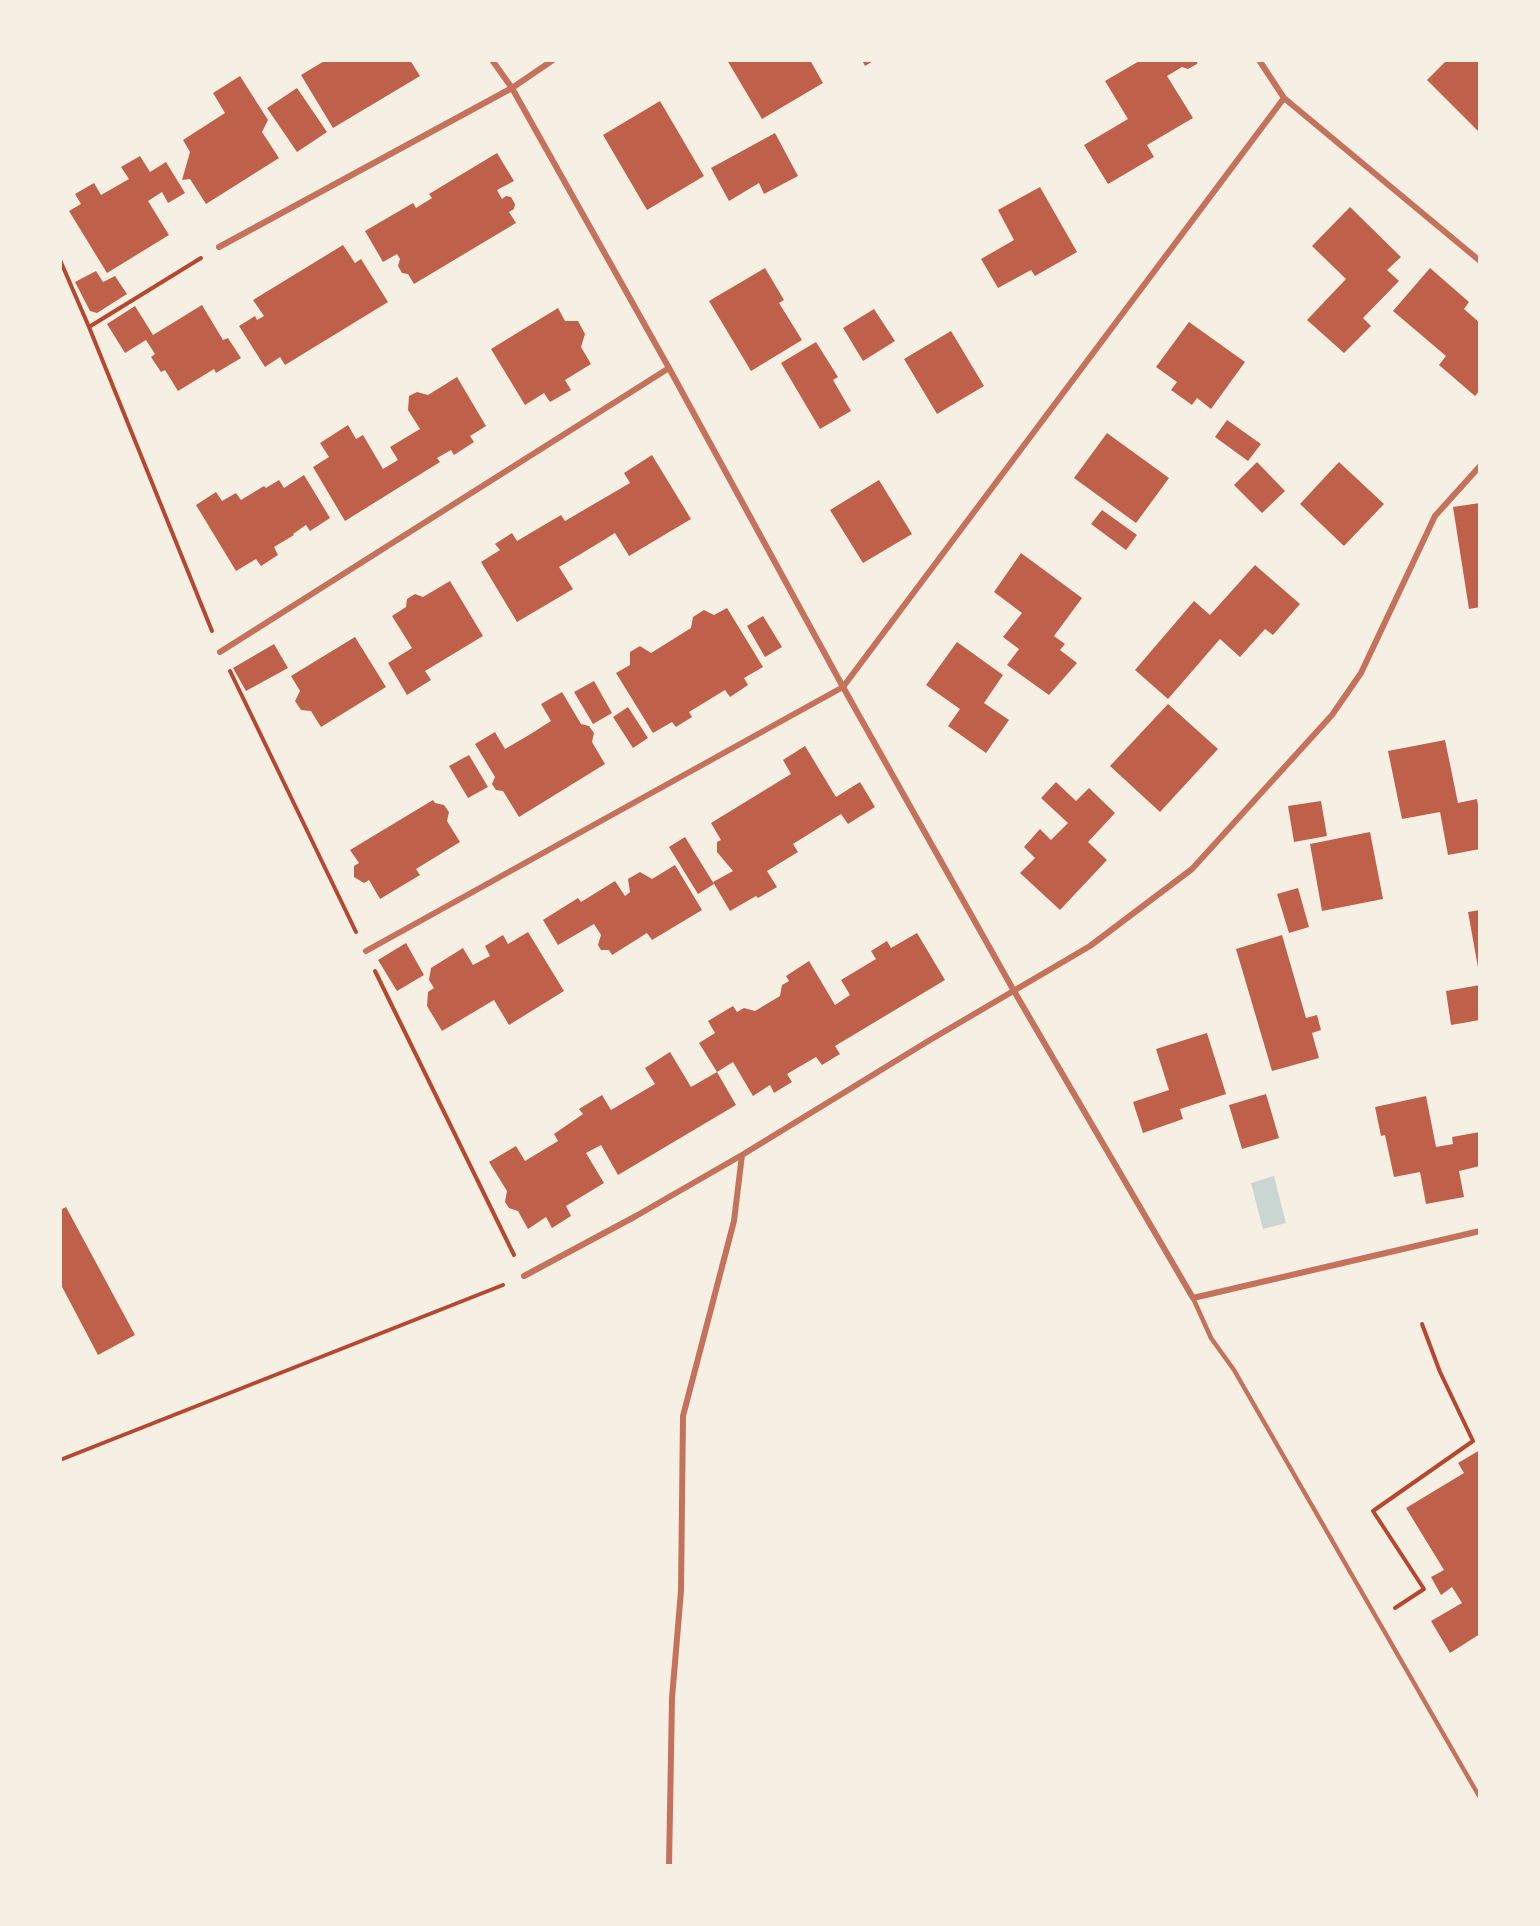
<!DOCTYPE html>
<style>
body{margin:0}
#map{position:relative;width:1540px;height:1926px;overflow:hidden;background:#f6efe4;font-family:"Libre Baskerville",serif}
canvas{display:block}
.frame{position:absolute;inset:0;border:62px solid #f6efe4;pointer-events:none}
</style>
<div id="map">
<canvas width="1540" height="1926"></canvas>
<div class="frame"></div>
</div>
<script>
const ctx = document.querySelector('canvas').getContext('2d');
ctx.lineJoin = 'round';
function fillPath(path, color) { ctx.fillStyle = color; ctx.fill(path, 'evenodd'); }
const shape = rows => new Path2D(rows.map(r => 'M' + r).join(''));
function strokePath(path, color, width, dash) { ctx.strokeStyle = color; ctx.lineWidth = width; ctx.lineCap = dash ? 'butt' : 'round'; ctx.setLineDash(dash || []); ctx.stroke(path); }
fillPath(shape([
 [1274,1176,1286,1223,1263,1229,1251,1183]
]), '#c9d6d2');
fillPath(shape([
 [326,60,410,60,420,76,333,128,301,75],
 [727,60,810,60,823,83,762,119],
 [862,60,875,60,865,66],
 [1141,60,1198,60,1197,64,1188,69,1182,67,1167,76,1193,118,1147,145,1154,157,1108,184,1084,145,1128,119,1105,81],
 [1447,60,1480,60,1480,133,1427,80],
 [240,76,268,120,262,132,279,158,206,204,190,179,182,180,190,152,183,140,225,113,213,93],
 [297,88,327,132,297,152,267,108],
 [660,101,704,176,647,210,603,135],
 [775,133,798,176,764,194,759,183,729,201,711,168],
 [497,153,514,181,497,190,502,199,506,196,511,197,515,204,514,209,509,212,516,223,414,284,408,274,402,273,398,266,400,259,397,254,383,262,365,231,413,203,416,208,432,198,429,194],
 [140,156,150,172,166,162,185,193,168,203,162,192,148,201,169,235,107,273,69,211,81,204,75,194,94,183,101,195,129,179,121,167],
 [1040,187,1077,252,1035,276,1031,270,998,288,981,259,1014,240,998,210],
 [1350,207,1401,257,1387,270,1399,281,1363,318,1371,326,1344,353,1307,320,1346,279,1312,246],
 [343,245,355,263,361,259,388,302,285,365,280,357,265,367,239,326,255,316,257,320,264,316,253,300],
 [765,268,784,300,779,303,802,340,751,371,709,301],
 [1430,268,1469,302,1464,309,1480,323,1480,390,1475,396,1439,365,1446,356,1393,311],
 [96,271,103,282,115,276,127,294,97,313,90,311,75,282],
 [202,305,223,340,228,338,241,358,216,373,214,369,178,391,165,370,161,372,151,357,155,354,146,340,125,353,107,324,135,306,153,335],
 [558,308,565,321,578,321,585,334,581,347,591,364,565,380,571,390,550,402,544,393,525,405,491,349],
 [874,309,895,341,863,361,843,328],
 [1189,322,1245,362,1211,409,1197,398,1192,405,1171,390,1177,382,1156,367],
 [951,331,984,386,937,414,904,359],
 [816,342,838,377,833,380,851,411,820,429,781,363],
 [457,377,486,426,470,436,474,442,454,455,451,450,437,458,440,462,345,521,313,467,329,457,320,443,348,425,356,439,363,435,383,469,398,460,390,447,420,429,408,410,409,396,417,392,428,395],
 [1227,420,1261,444,1248,461,1215,437],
 [1107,433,1169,478,1136,523,1074,478],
 [652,455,691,519,629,556,615,533,584,552,559,567,573,589,517,622,481,562,500,550,495,544,512,533,517,541,561,515,565,521,630,483,624,473],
 [1257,462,1285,491,1262,513,1234,485],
 [1339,462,1384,504,1344,546,1300,504],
 [304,475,330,518,310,531,306,525,293,534,294,535,274,547,278,555,261,566,256,559,236,571,196,505,216,492,222,501,236,493,241,500,264,486,266,488,279,480,284,488],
 [879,480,912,534,863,563,830,510],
 [1480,503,1480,607,1469,609,1453,507],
 [1102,510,1137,535,1126,550,1091,524],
 [1021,553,1082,598,1054,636,1065,644,1060,650,1077,663,1049,695,1007,665,1019,649,1003,637,1022,613,994,592],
 [1255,565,1300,604,1273,635,1265,629,1240,657,1220,639,1168,699,1135,670,1194,601,1210,615],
 [450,581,483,636,425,671,431,680,407,695,388,663,412,648,392,616,406,607,407,599,415,594,423,597],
 [727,608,763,667,744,678,748,685,730,697,725,690,689,712,692,717,676,727,672,722,653,733,616,673,630,665,630,652,640,646,651,653,691,628,693,617,704,610,714,615],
 [763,616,782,647,765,657,747,626],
 [355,637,386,687,321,727,311,711,301,710,295,701,300,691,291,676],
 [957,642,1003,675,984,703,1009,720,986,753,948,726,960,709,926,685],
 [274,644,288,668,246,691,233,668],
 [594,681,612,713,593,724,574,692],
 [562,692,581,724,589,726,594,733,592,742,605,764,519,817,503,791,496,790,492,784,495,777,475,744,495,732,505,749,529,735,551,721,541,704],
 [1168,704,1218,749,1160,812,1110,766],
 [628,707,648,738,633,748,613,717],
 [1445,740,1458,803,1477,799,1480,818,1480,849,1448,855,1440,812,1402,819,1388,751],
 [805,746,836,797,860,782,875,807,848,824,841,814,793,844,798,852,767,871,777,887,758,898,756,896,730,911,713,882,733,871,717,852,717,842,721,840,711,823,791,774,783,760],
 [469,755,488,787,468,798,449,766],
 [1056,782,1076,801,1089,788,1115,813,1088,842,1107,860,1060,910,1020,873,1035,858,1024,847,1040,829,1051,840,1068,823,1041,798],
 [433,800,435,803,444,805,449,812,447,821,460,842,416,869,420,875,380,899,369,880,364,883,354,877,354,866,359,863,350,850],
 [1321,801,1327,836,1294,842,1288,806],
 [1370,832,1383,899,1322,911,1310,844],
 [685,837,714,884,698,894,669,847],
 [675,865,702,910,652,940,647,933,612,955,609,950,601,950,598,945,601,935,594,924,558,945,543,920,578,898,581,902,615,881,625,896,630,892,628,879,640,872,652,879],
 [1298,888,1309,927,1289,933,1277,894],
 [1480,910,1480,973,1479,973,1468,912],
 [528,932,564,991,509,1025,494,1000,442,1031,427,1006,428,992,434,988,429,980,431,968,463,948,473,965,490,956,485,946,503,935,508,944],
 [917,933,945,980,835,1046,840,1054,822,1065,816,1057,787,1074,792,1082,774,1093,770,1085,753,1096,733,1062,717,1072,699,1043,715,1033,708,1021,733,1006,737,1012,744,1008,755,1011,780,996,782,985,789,981,786,976,809,961,835,1005,850,995,841,980,876,959,871,951,887,941,891,948],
 [1282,935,1306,1018,1317,1015,1321,1030,1312,1033,1319,1058,1272,1071,1236,949],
 [406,943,424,975,397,991,378,960],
 [1480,985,1480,1020,1451,1025,1446,991],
 [1207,1033,1226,1094,1180,1109,1183,1119,1143,1133,1133,1102,1169,1090,1156,1049],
 [670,1052,691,1087,717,1072,736,1105,618,1175,601,1145,586,1153,604,1183,566,1206,571,1216,552,1228,546,1217,528,1229,518,1211,509,1208,505,1202,507,1191,489,1162,516,1146,525,1161,558,1141,554,1134,583,1114,579,1109,602,1095,611,1110,655,1084,645,1068],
 [1266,1094,1279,1138,1242,1149,1229,1105],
 [1426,1096,1436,1147,1453,1144,1452,1137,1480,1132,1480,1166,1459,1171,1464,1197,1426,1204,1420,1172,1394,1177,1385,1135,1381,1136,1375,1107],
 [66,1207,135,1335,98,1355,60,1283,60,1210],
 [1480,1450,1480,1634,1450,1653,1431,1621,1462,1603,1452,1587,1441,1595,1431,1577,1444,1570,1406,1508,1464,1473,1458,1463]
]), '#bf614a');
strokePath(shape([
 [60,260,89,327,212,631],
 [89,327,201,258],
 [230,671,356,932],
 [375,971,514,1255],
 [60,1460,503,1285],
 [1395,1608,1424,1589,1373,1511,1473,1441,1440,1372,1422,1324]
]), '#b5482f', 4);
strokePath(shape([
 [1193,1298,1211,1338,1234,1370,1479,1796]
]), '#c5725c', 4.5);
strokePath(shape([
 [492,60,512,88,669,368,843,687,1014,991,1193,1298,1480,1231],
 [1259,60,1284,98,1480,261],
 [219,247,512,88,553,60],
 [220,652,669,368],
 [366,951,843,687,1284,98],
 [524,1276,636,1216,742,1155,930,1040,1090,946,1192,869,1332,715,1361,673,1435,516,1480,466],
 [669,1866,672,1698,681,1591,683,1416,734,1221,742,1155]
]), '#c5725c', 6);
</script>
